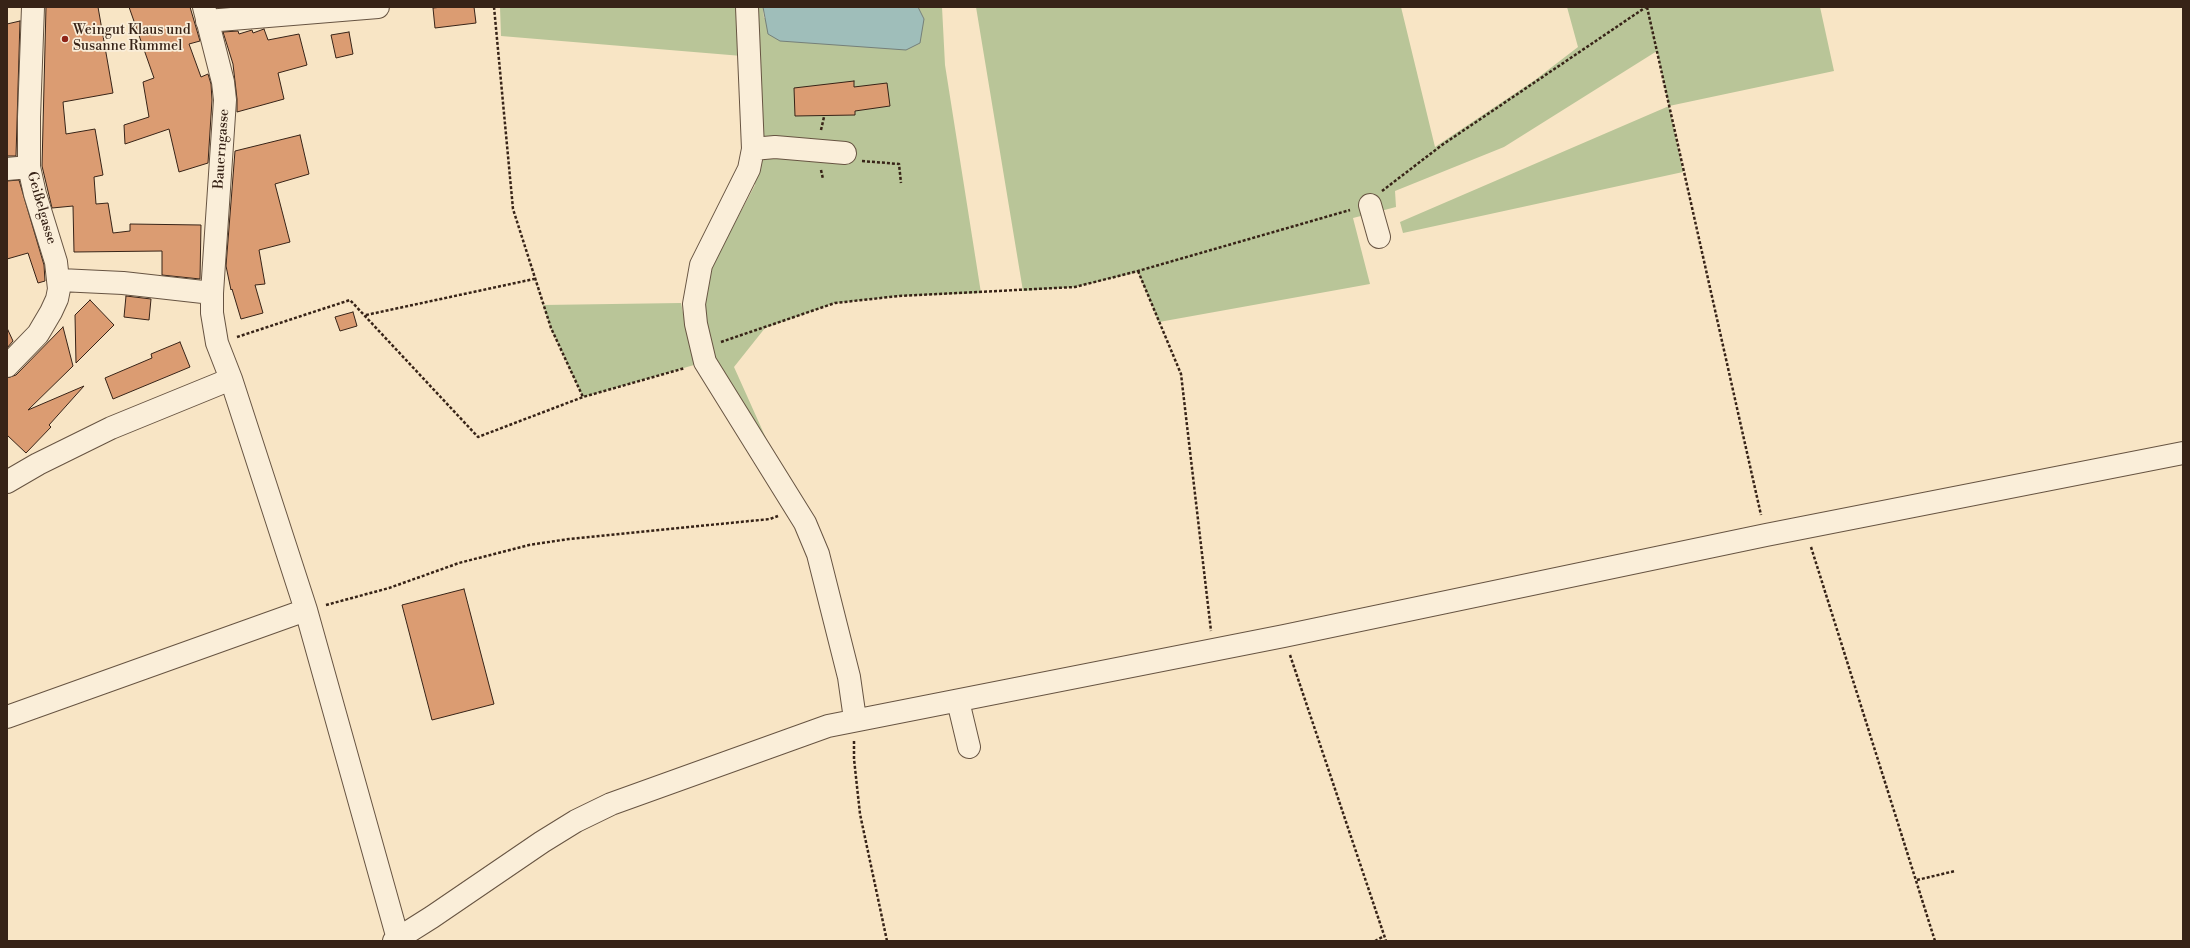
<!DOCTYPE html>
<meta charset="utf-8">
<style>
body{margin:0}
#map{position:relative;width:2190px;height:948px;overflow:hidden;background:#f8e5c5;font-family:"Libre Bodoni",serif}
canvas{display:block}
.frame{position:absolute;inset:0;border:8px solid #372317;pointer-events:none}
</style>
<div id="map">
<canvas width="2190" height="948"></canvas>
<div class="frame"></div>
</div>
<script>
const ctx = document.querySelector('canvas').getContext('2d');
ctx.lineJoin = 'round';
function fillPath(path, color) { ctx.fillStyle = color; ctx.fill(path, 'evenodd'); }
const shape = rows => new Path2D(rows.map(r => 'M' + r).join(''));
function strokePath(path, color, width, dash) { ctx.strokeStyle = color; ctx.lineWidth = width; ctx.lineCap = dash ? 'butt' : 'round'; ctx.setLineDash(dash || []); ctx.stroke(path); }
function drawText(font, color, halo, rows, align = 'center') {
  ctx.font = font + ' "Libre Bodoni",serif'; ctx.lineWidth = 3.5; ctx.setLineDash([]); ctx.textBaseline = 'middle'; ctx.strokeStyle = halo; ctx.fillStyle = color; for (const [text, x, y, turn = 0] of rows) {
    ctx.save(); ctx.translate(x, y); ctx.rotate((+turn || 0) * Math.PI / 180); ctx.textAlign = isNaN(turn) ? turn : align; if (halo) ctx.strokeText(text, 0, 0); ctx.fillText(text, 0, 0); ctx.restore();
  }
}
fillPath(shape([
 [500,7,741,7,742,56,501,36],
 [758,7,763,7,764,18,924,19,918,7,942,7,945,65,981,293,899,296,835,303,765,328,734,367,774,456,712,357,703,322,706,277,755,185,753,149,760,54],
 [976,7,1401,7,1435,147,1535,80,1578,47,1567,7,1820,7,1834,71,1669,106,1683,172,1403,233,1400,222,1669,106,1657,51,1504,147,1395,191,1396,207,1353,218,1370,284,1159,322,1138,272,1075,287,1023,291],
 [681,303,694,365,583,397,551,328,543,305]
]), '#b9c598');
const water = shape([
 [763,7,918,7,924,19,920,43,906,50,780,41,768,34,763,7]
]);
fillPath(water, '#9fbeba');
strokePath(water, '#758079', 1);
const building = shape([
 [46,7,98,7,113,93,63,102,66,134,95,129,103,175,94,177,96,204,108,203,113,233,130,231,130,224,201,225,200,279,162,275,162,251,74,252,73,206,52,208,42,166,46,7],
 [129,7,190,7,200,41,189,44,201,77,208,74,211,84,212,100,208,163,179,172,169,129,125,144,124,125,149,117,143,82,154,78,129,7],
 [442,7,474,7,476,23,435,28,433,8,442,7],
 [20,21,16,156,7,156,7,24,20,21],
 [264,29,268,40,299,34,307,65,278,73,284,99,237,112,237,99,233,64,223,32,238,31,239,34,252,30,253,33,264,29],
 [349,32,353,54,336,58,331,35,349,32],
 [854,81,854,87,887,83,890,106,855,111,855,115,795,116,794,88,854,81],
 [300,135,309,174,275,184,290,242,259,250,265,284,255,285,263,313,241,319,232,289,231,290,226,266,235,151,300,135],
 [19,180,44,265,45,281,38,283,28,253,7,259,7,181,19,180],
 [126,296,151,299,149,320,124,317,126,296],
 [90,300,114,325,76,363,75,315,90,300],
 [353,312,357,326,340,331,335,317,353,312],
 [63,327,73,366,28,410,84,386,49,425,51,427,26,453,7,435,7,378,16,375,63,327],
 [7,328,13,341,7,348,7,328],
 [180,342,190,367,113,399,105,378,152,358,151,354,180,342],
 [464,589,494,704,432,720,402,605,464,589]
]);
fillPath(building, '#db9c72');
strokePath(building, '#372317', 1);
const minor = shape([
 [204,7,223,82,225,100,212,293,212,313,217,343,231,379,306,610,398,939],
 [747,7,753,149,749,169,701,265,694,304,696,324,705,362,805,523,818,554,849,677,855,719],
 [207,21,378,7],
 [753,149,775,147,845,153],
 [7,169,29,167],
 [1370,205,1379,237],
 [60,280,123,283,212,293],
 [7,366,38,334,51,312,57,299,59,289,56,262,35,194,29,167,29,117,33,7],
 [7,482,38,464,111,428,231,379],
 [958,701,969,747],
 [7,717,306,610],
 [394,941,432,917,542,842,576,821,611,804,828,726,1284,636,1766,535,2183,453]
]);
strokePath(minor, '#675442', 24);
strokePath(shape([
 [494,7,513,209,551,328,583,397],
 [1647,7,1761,515],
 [821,130,824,117],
 [862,161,899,164,901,183],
 [821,170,823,179],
 [1382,191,1442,145,1646,7],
 [1138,271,1181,374,1211,631],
 [366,315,534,279],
 [237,337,350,300,478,437,583,397,685,368],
 [721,342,835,303,899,296,1075,287,1138,271,1350,210],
 [1811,547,1935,941],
 [326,605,389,588,459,563,529,545,569,539,770,519,778,516],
 [1290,655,1386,941],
 [854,741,854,759,860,814,887,941],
 [1917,880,1955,871],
 [1375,941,1384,936]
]), '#372317', 2.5, [3, 2]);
strokePath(minor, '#faeed9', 22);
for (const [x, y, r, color] of [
 [65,39,4,"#8f2418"]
]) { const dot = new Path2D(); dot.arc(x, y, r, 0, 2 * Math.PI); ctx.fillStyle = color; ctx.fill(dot); strokePath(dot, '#faeed9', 1.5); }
drawText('14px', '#372317', '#faeed9', [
 ["Weingut Klaus und",73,31],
 ["Susanne Rummel",73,47]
], 'left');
drawText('14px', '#372317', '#faeed9', [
 ["Bauerngasse",222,149,-86],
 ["Geißelgasse",41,208,74]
]);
</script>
